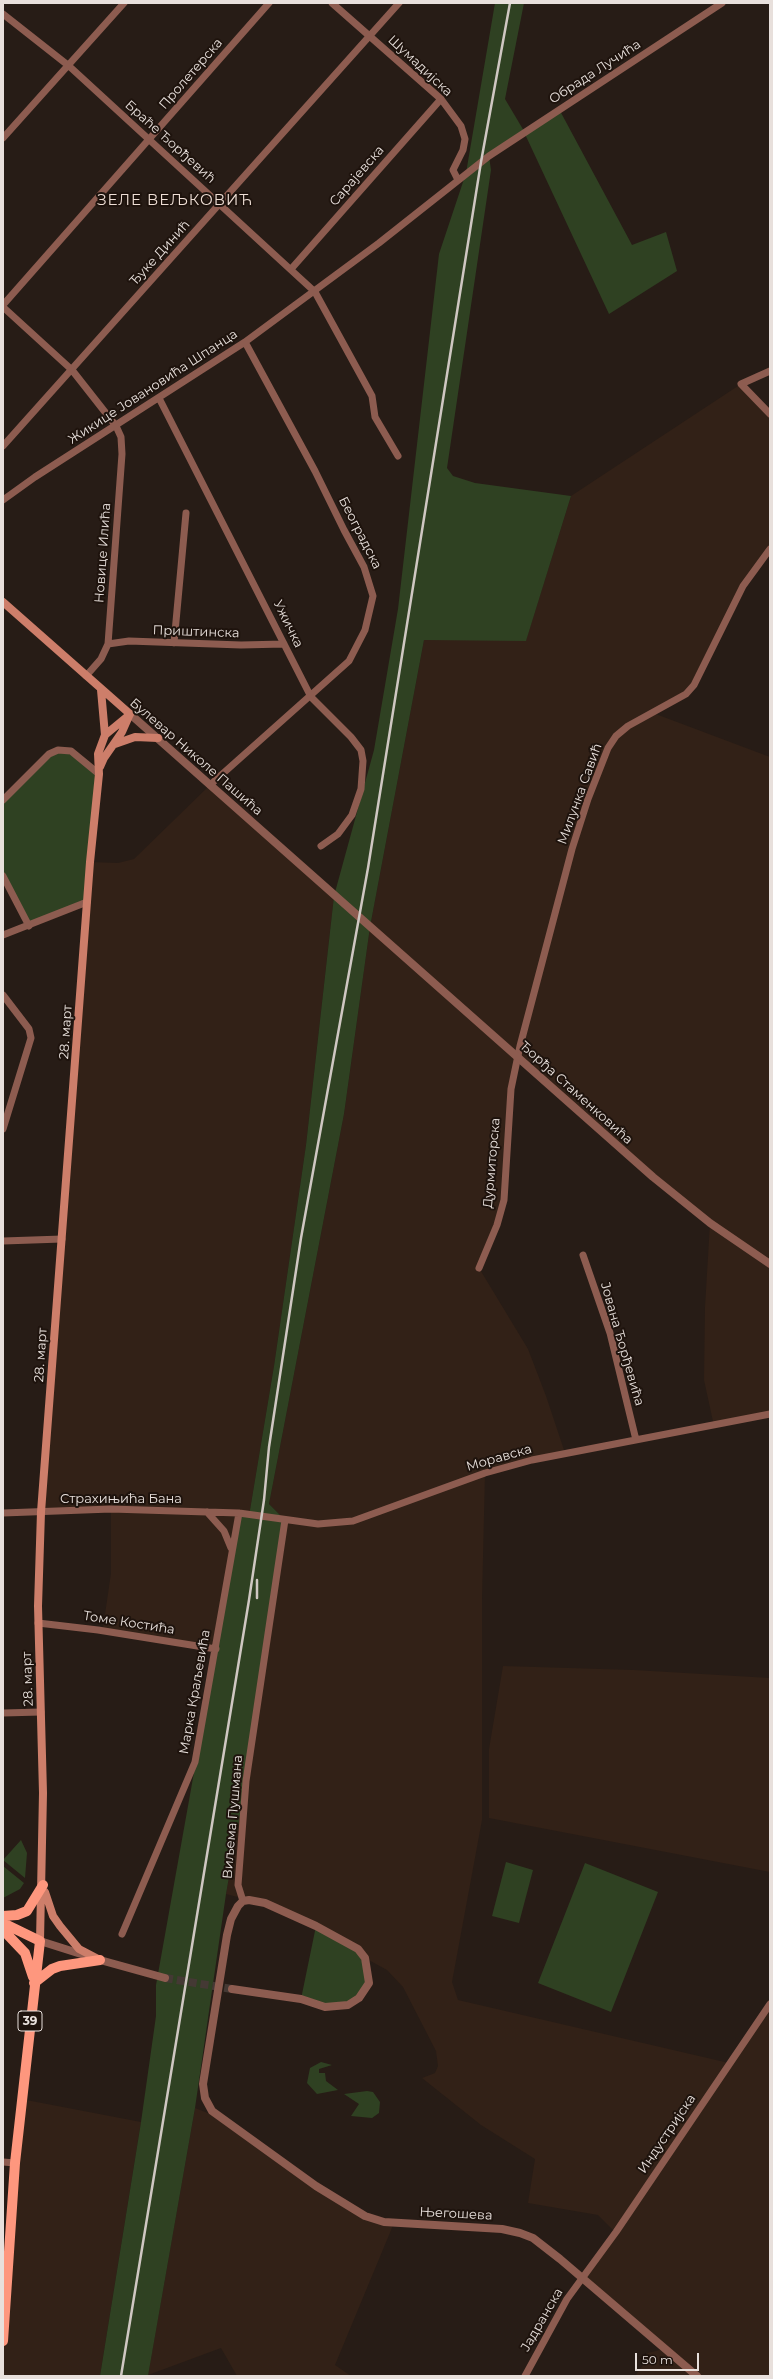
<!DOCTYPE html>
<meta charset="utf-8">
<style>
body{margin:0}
#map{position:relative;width:773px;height:2379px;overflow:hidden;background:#271c16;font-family:Montserrat,sans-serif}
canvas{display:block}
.frame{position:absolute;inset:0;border:4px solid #e8e0dc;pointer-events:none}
.scale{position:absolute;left:635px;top:2353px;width:64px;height:18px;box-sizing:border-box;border:2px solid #e8e0dc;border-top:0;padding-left:5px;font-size:12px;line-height:14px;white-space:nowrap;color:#e8e0dc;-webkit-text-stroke:3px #1e130d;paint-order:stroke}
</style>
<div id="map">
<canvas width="773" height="2379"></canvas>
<div class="frame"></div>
<div class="scale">50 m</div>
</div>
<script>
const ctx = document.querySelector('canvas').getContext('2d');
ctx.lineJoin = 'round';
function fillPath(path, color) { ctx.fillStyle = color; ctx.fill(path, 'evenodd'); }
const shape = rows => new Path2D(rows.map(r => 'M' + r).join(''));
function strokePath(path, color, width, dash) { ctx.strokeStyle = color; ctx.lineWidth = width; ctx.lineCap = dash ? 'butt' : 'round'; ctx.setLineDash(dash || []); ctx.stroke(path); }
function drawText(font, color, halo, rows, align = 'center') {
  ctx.font = font + ' Montserrat,sans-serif'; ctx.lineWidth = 4; ctx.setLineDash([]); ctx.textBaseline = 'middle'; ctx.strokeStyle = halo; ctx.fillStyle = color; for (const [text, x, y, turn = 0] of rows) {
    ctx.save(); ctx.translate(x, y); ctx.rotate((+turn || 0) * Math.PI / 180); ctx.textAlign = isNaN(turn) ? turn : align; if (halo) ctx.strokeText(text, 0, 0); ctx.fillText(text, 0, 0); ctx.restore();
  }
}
fillPath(shape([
 [741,384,770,414,770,549,743,586,694,685,653,713,770,757,770,1415,714,1426,704,1380,705,1307,710,1223,518,1057,511,1089,504,1200,479,1268,528,1349,546,1396,565,1453,485,1473,482,1599,482,1820,452,1982,458,2000,729,2063,770,2004,770,2376,635,2376,646,2361,644,2359,648,2353,663,2349,582,2278,615,2232,598,2215,528,2203,535,2159,481,2125,422,2078,435,2073,438,2066,436,2051,403,1987,387,1970,365,1958,358,1949,249,1900,226,1894,246,1781,285,1520,269,1504,344,1114,370,927,424,640,526,640,571,496],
 [210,785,334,896,306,1145,274,1366,249,1516,216,1649,103,1628,111,1573,111,1510,41,1512,90,862,118,863,134,859],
 [503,1666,634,1670,770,1678,770,1872,489,1818,489,1749],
 [21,2099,141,2122,100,2376,3,2376,3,2341],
 [195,2108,218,2117,353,2210,394,2223,335,2365,351,2376,237,2376,221,2348,148,2375]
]), '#322117');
fillPath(shape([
 [495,3,524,3,505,99,524,131,559,109,632,245,666,232,677,271,609,314,524,132,489,156,491,170,447,468,453,476,475,483,571,496,526,641,424,640,370,927,344,1114,269,1504,285,1520,246,1781,226,1894,195,2108,148,2376,100,2376,141,2122,156,2016,156,1985,240,1515,249,1516,274,1366,306,1145,334,896,374,750,398,609,439,254,466,173],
 [62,749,99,774,87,902,29,926,3,876,3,800,49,754],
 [21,1840,27,1853,25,1878,3,1860],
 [506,1862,533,1870,519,1923,492,1916],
 [585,1863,658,1892,611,2012,538,1983],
 [3,1866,24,1883,20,1889,3,1898],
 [316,1926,358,1949,369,1983,359,1998,335,2008,301,1999],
 [321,2062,332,2065,319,2069,319,2073,325,2073,326,2081,338,2090,317,2094,307,2083,310,2068],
 [367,2091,373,2092,380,2102,379,2113,372,2118,351,2116,359,2104,344,2094]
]), '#2f4122');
strokePath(shape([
 [165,1978,232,1989]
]), '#443934', 8, [8, 4]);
strokePath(shape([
 [332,3,441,99,461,126,465,139,463,150,453,170,458,180],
 [3,14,69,66,315,292,372,396,375,417,398,456],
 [3,138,124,3],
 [292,268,441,99],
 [3,305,269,3],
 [3,307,72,370,116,426,121,437,122,454,108,644,101,659,86,676],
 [770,371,741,384,770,414],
 [159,398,311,697,351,737,361,750,363,761,361,789,352,815,338,834,321,846],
 [3,446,399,3],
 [3,500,35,477,245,342,379,243,489,156,722,3],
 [174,643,186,513],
 [108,644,129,641,241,645,284,644],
 [210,785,349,661,365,630,373,596,364,567,344,530,315,471,245,342],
 [3,800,49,754,58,750,71,751,99,774],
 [3,876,29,926],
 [3,935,87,902],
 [3,995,29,1029,31,1038,3,1129],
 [3,1241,62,1239],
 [583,1255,610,1333,636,1440],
 [479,1268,497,1225,504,1200,511,1089,520,1046,572,849,588,799,608,748,616,736,628,726,686,694,694,685,743,586,770,549],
 [207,1512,224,1531,231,1548],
 [3,1513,111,1509,239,1513,318,1524,353,1521,485,1473,532,1460,770,1414],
 [38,1623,98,1630,216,1649],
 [3,1713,41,1712],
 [243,1901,238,1885,246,1781,285,1520],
 [122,1934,195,1762,239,1513],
 [3,2162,15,2163],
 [525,2376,567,2299,616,2232,770,2004]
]), '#8d5c50', 7);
strokePath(shape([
 [130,714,653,1177,710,1223,770,1264],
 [40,1941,100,1960,165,1978],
 [232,1989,301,1999,325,2007,348,2005,359,1998,369,1983,365,1958,358,1949,316,1926,265,1903,249,1900,243,1901,238,1906,231,1919,227,1935,203,2084,205,2098,212,2111,316,2186,365,2216,384,2222,502,2229,520,2233,533,2238,560,2259,697,2376]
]), '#8d5c50', 8);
strokePath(shape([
 [3,602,130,714],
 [105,735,128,716],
 [115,744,135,737,158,738],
 [100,767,104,758,122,732,130,714],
 [45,1892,53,1916,60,1926,79,1949,100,1960],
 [40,1941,43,1793,38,1606,41,1512,90,862,99,774,98,754,105,735,101,690]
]), '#cd7e6a', 8);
strokePath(shape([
 [3,1916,17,1915,27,1911,43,1885],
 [3,1923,40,1941,15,2163,3,2341],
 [3,1930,25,1953,33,1977],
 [34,1983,52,1969,60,1966,100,1960]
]), '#fe977e', 10);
strokePath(shape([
 [257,1598,257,1580],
 [121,2376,249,1600,264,1500,269,1447,301,1238,368,868,481,162,510,3]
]), '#cfc7c2', 2.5);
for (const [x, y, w] of [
 [30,2021,24]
]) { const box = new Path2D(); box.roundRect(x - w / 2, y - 10, w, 20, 3); ctx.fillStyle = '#1e130d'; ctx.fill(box); strokePath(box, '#e8e0dc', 1); }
drawText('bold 12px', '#e8e0dc', null, [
 ["39",30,2021]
]);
drawText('13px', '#e8e0dc', '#1e130d', [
 ["Шумадијска",420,66,43],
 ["Обрада Лучића",595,72,-33],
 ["Пролетерска",191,74,-49],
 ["Браће Ђорђевић",170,142,42],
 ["Сарајевска",357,176,-49],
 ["Ђуке Динић",160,253,-48],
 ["Жикице Јовановића Шпанца",153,387,-33],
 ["Београдска",360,533,63],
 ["Новице Илића",103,553,-86],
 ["Ужичка",288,624,64],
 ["Приштинска",196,632,2],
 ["Булевар Николе Пашића",196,757,41],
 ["Милунка Савић",580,794,-70],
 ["28. март",66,1032,-86],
 ["Ђорђа Стаменковића",576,1093,42],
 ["Дурмиторска",492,1163,-85],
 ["Јована Ђорђевића",622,1344,74],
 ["28. март",41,1355,-86],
 ["Моравска",499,1458,-16],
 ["Страхињића Бана",121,1499],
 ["Томе Костића",129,1623,9],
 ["28. март",28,1679,-92],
 ["Марка Краљевића",195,1692,-80],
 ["Виљема Пушмана",233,1817,-85],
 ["Индустријска",667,2134,-56],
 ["Његошева",456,2214,3],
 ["Јадранска",542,2320,-60]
]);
ctx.letterSpacing = '1px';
drawText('15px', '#efdfd6', '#1e130d', [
 ["ЗЕЛЕ ВЕЉКОВИЋ",175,201]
]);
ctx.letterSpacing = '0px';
</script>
